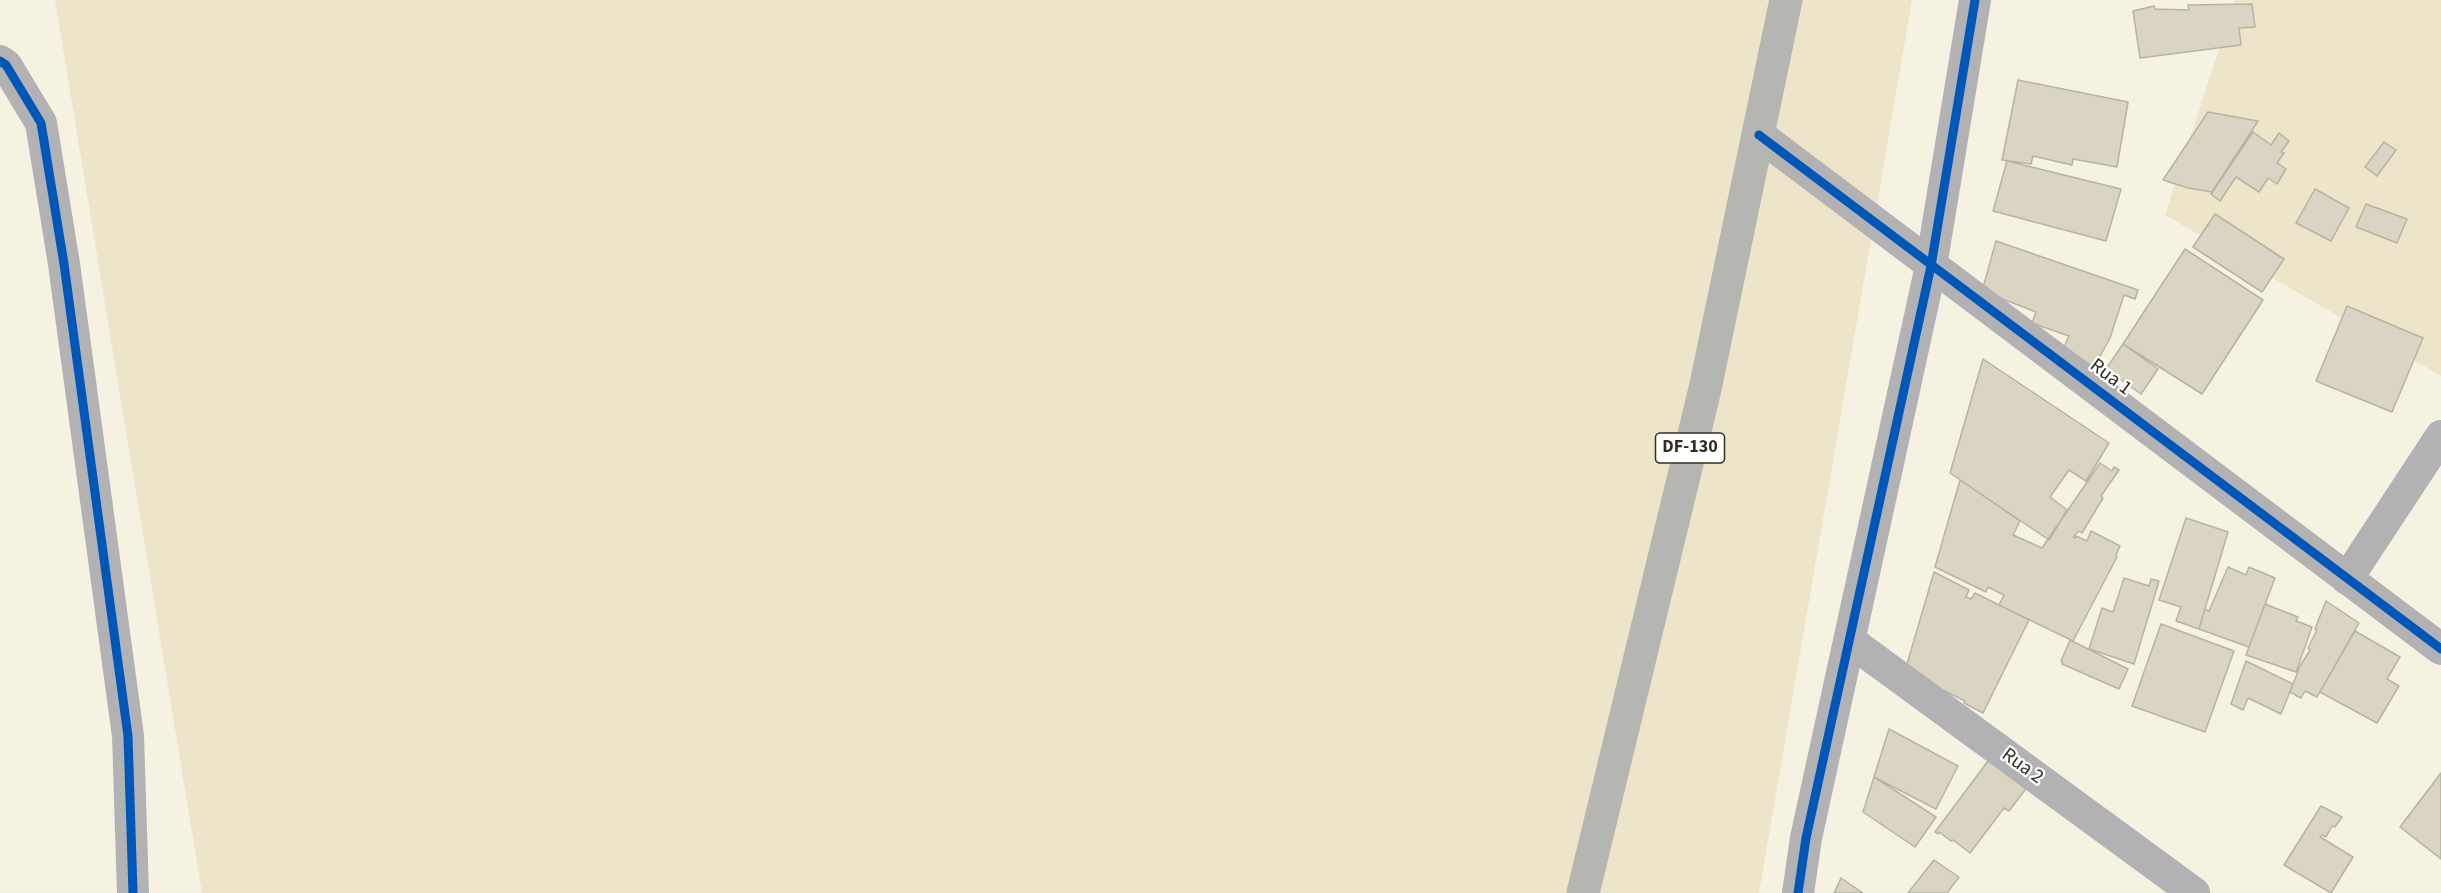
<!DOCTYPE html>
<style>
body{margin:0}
canvas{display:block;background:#f6f2e2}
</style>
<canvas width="2441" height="893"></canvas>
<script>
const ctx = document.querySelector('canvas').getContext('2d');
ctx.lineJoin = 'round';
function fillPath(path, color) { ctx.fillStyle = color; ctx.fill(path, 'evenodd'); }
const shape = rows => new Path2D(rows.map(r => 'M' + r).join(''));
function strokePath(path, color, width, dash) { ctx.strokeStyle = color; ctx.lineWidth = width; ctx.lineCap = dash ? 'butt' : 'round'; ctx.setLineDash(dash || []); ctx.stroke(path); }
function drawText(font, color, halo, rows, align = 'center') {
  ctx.font = font + ' "Source Sans 3",sans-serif'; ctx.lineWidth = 4.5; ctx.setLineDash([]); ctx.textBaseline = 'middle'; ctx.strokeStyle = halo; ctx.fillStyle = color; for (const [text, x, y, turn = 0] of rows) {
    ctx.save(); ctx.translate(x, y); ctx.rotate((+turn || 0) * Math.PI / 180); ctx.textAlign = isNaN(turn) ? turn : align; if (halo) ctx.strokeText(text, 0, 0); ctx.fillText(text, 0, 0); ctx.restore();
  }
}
fillPath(shape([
 [55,0,1912,0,1759,893,202,893],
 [2235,0,2441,0,2441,376,2165,215]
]), '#ece5c9');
const building = shape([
 [2252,4,2255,27,2239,28,2241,45,2140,58,2133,11,2154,6,2155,9,2189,10,2188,5,2252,4],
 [2018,80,2128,102,2117,167,2073,159,2072,165,2033,156,2031,164,2002,160,2018,80],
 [2208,112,2258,121,2212,192,2188,188,2163,180,2208,112],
 [2253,132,2271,145,2279,133,2289,141,2281,152,2284,153,2277,163,2286,169,2277,184,2268,178,2259,192,2236,177,2220,201,2211,194,2253,132],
 [2384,142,2396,150,2377,176,2365,167,2384,142],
 [2007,161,2121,189,2106,241,1993,211,2007,161],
 [2315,189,2349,208,2331,241,2296,223,2315,189],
 [2366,204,2407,219,2397,243,2356,227,2366,204],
 [2215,214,2284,259,2262,292,2193,247,2215,214],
 [1996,241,2138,290,2135,299,2124,295,2110,338,2094,367,2064,347,2069,336,2032,323,2036,312,1982,291,1996,241],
 [2185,249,2263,300,2202,394,2123,344,2185,249],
 [2347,306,2423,338,2392,412,2316,381,2347,306],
 [2123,344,2158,369,2141,394,2106,369,2123,344],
 [1983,359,2109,443,2086,481,2069,470,2050,497,2067,510,2049,540,1950,473,1983,359],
 [2100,463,2112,471,2114,467,2119,470,2101,496,2103,498,2082,533,2079,531,2073,537,2075,538,2076,536,2087,541,2091,531,2120,546,2116,555,2117,557,2073,641,1999,605,2004,595,1988,587,1986,592,1935,567,1960,480,2020,521,2013,535,2042,548,2100,463],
 [2186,518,2228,532,2199,629,2176,621,2181,607,2159,600,2186,518],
 [2228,567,2246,575,2249,567,2275,578,2249,647,2199,629,2205,609,2209,611,2228,567],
 [1934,572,1969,590,1966,597,1971,599,1975,593,2029,620,1983,713,1964,703,1965,701,1905,671,1934,572],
 [2124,578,2149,586,2151,579,2159,581,2134,664,2089,649,2102,608,2113,612,2124,578],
 [2326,601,2359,623,2317,697,2305,691,2301,698,2290,692,2300,666,2310,650,2308,648,2317,630,2315,629,2326,601],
 [2265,604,2298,617,2296,621,2312,627,2296,672,2246,655,2265,604],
 [2161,624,2234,651,2205,732,2132,706,2161,624],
 [2355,631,2400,657,2387,679,2399,686,2377,723,2320,692,2355,631],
 [2070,640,2128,669,2119,689,2062,664,2063,663,2061,661,2070,640],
 [2246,661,2293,684,2281,714,2248,698,2243,710,2231,704,2246,661],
 [1889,729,1958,766,1936,809,1874,777,1889,729],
 [1988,761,2028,786,2009,811,2004,808,1970,853,1953,840,1951,841,1939,832,1938,834,1935,832,1988,761],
 [2441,773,2441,859,2400,827,2441,773],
 [1874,777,1936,817,1915,847,1863,812,1874,777],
 [2321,806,2342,817,2335,827,2332,826,2326,837,2322,835,2320,837,2353,857,2331,893,2284,865,2321,806],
 [1934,860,1959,877,1947,893,1908,893,1934,860],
 [1841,878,1863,893,1834,893,1841,878]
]);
fillPath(building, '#dad5c3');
strokePath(building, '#b6b3a5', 1.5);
strokePath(shape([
 [0,61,6,65,41,123,64,264,128,736,133,893],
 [1759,135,2441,649],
 [2347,579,2441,436],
 [1850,641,2194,893],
 [1798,893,1806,838,1931,266,1975,0]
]), '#b2b2b4', 32);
strokePath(shape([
 [1583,893,1705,389,1786,0]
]), '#b5b5b2', 33);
strokePath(shape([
 [0,61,6,65,41,123,64,264,128,736,133,893],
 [1759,135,2441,649],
 [1798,893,1806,838,1931,266,1975,0]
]), '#0057b8', 9);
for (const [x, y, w] of [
 [1690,448,69]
]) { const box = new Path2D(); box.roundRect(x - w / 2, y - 15, w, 30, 4.5); ctx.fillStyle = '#fff'; ctx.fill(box); strokePath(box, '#322e20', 1.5); }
drawText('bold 18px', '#322e20', null, [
 ["DF-130",1690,448]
]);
drawText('20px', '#322e20', '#fff', [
 ["Rua 1",2110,378,37],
 ["Rua 2",2022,767,36]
]);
</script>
